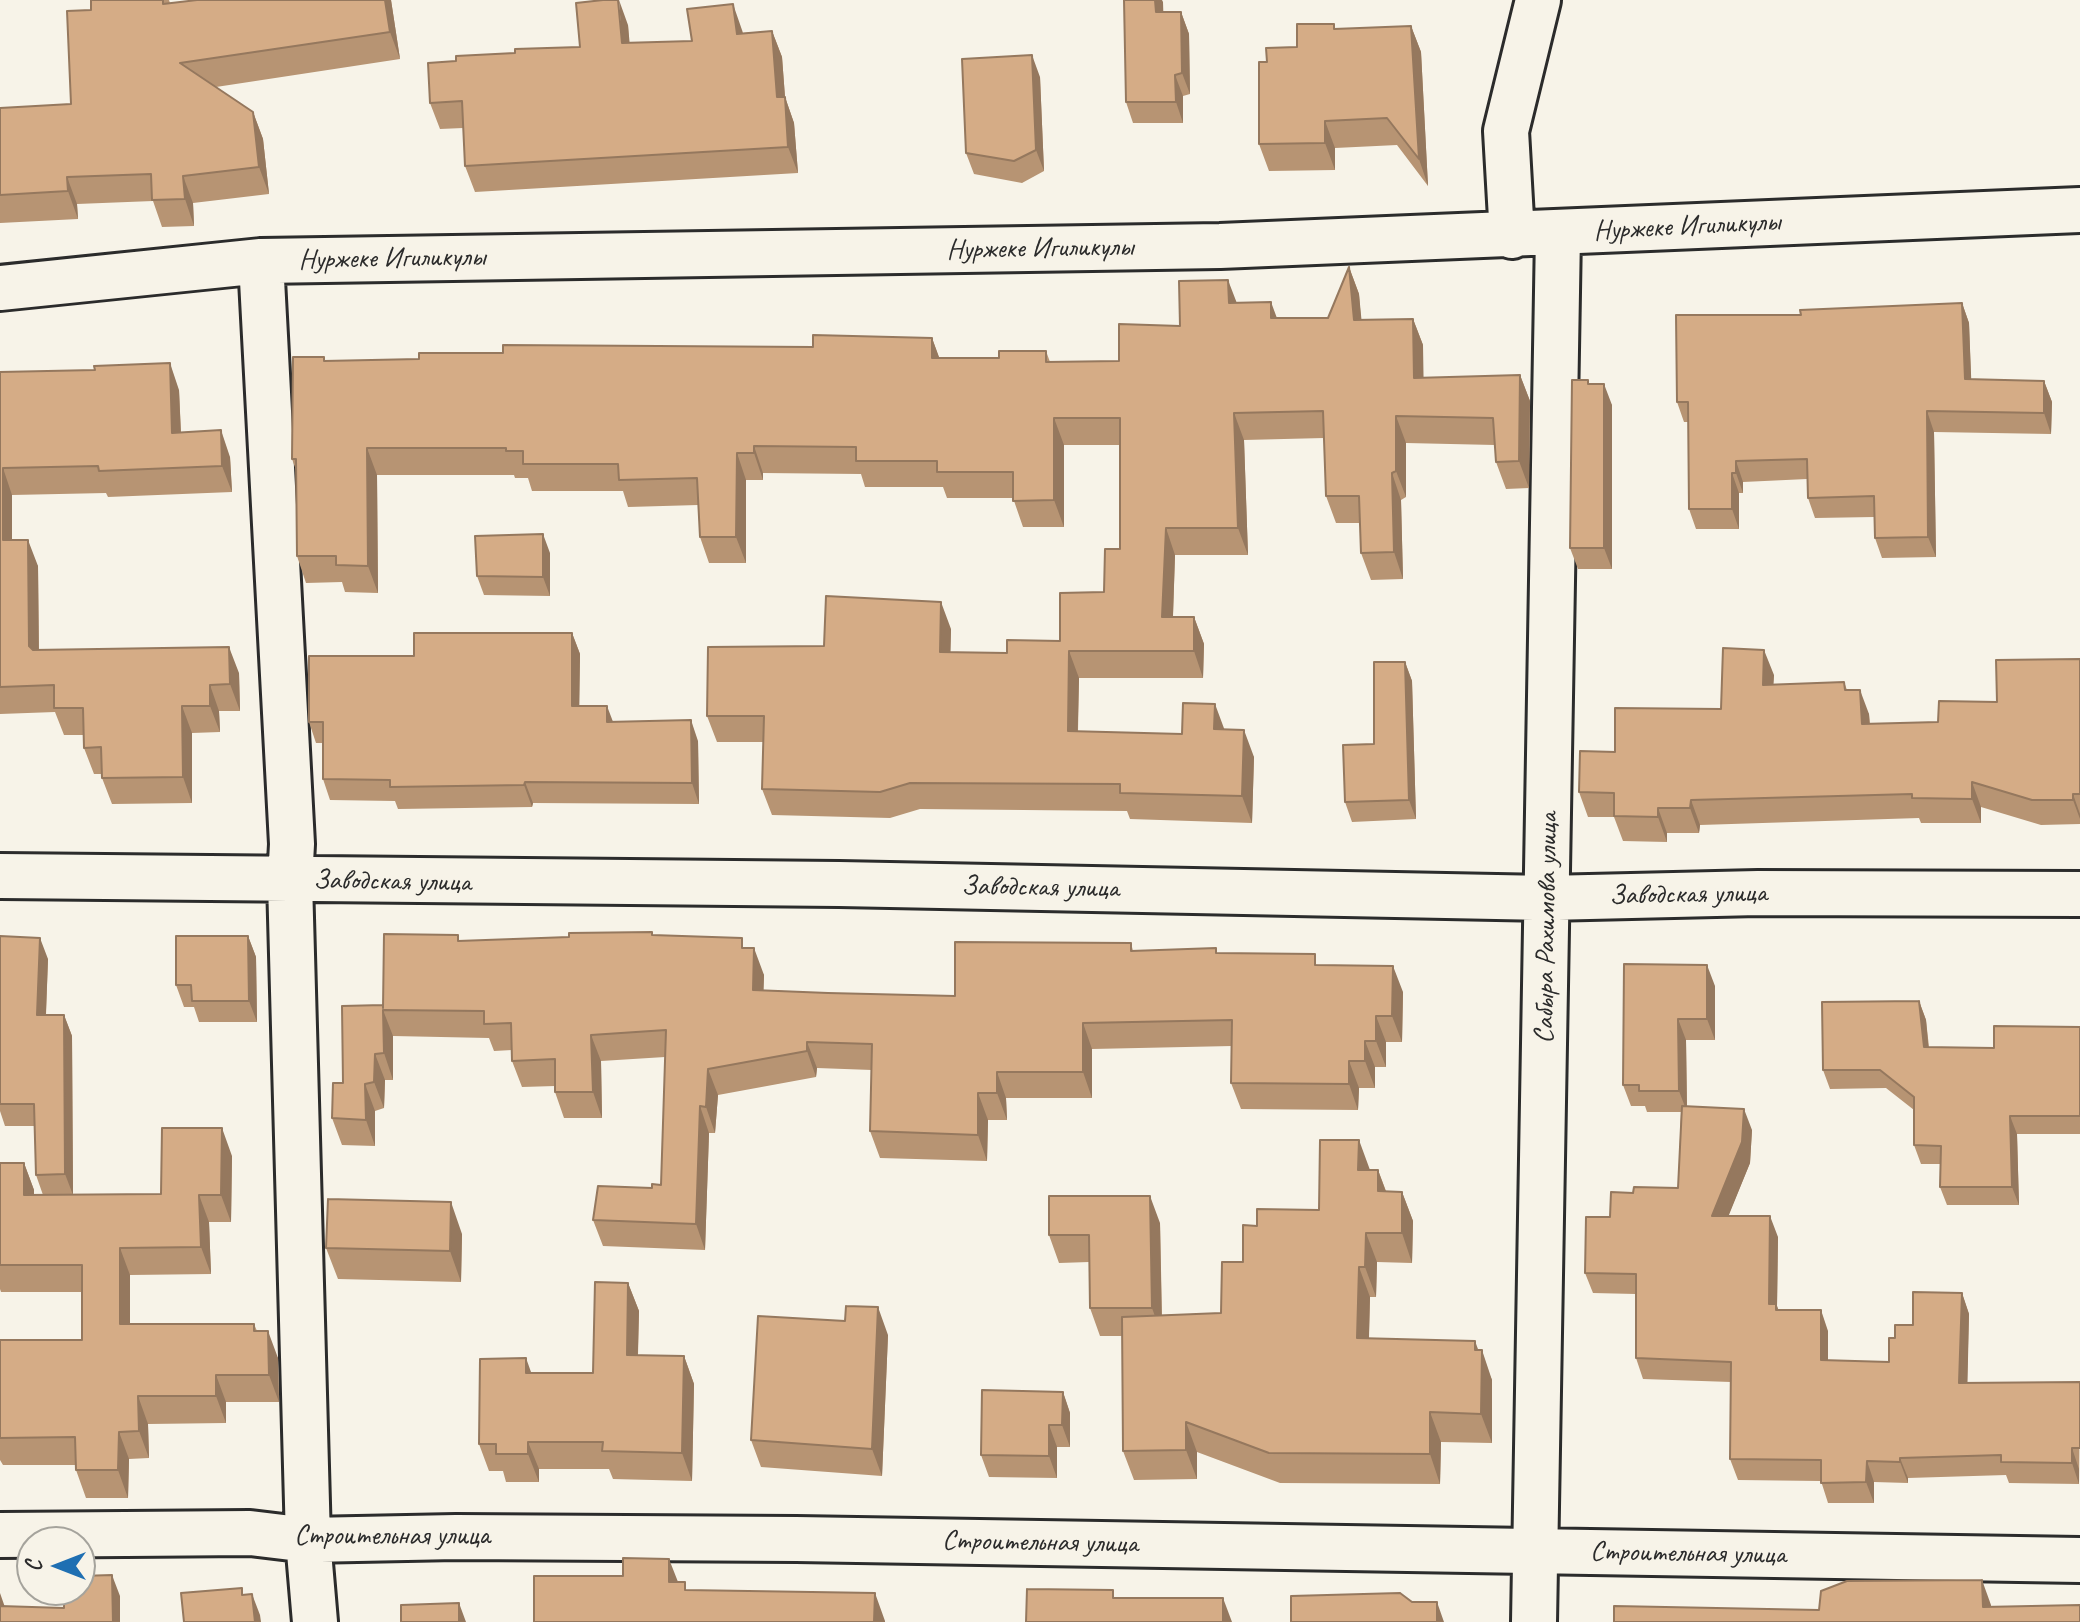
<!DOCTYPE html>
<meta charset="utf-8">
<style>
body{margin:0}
#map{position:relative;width:2080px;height:1622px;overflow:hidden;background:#f7f3e8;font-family:Caveat,sans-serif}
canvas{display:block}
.north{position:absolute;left:16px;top:1526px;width:80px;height:80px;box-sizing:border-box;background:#f7f3e8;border:2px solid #a5a39c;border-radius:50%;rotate:270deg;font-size:22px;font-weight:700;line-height:32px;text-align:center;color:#2b2b2b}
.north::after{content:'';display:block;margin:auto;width:28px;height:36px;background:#1f6fb2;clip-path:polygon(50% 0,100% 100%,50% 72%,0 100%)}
</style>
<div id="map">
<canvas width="2080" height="1622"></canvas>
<div class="north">С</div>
</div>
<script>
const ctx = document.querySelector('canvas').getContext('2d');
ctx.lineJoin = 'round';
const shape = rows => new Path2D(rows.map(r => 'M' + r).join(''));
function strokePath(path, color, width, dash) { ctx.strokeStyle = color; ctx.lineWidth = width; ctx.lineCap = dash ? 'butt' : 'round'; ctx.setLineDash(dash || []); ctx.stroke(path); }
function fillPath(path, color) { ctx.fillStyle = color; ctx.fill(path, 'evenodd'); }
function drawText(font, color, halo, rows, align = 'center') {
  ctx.font = font + ' Caveat,sans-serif'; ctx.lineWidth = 6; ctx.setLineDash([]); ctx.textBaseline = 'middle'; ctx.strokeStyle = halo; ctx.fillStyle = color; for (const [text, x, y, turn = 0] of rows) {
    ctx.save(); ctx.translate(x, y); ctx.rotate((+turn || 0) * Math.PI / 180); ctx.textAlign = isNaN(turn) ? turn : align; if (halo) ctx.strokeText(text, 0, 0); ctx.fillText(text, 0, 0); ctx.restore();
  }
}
const minor = shape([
 [1512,236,1506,131,1538,0],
 [261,261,292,844,290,881,308,1540,315,1622],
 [0,288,261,261,1220,246,2080,210],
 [0,876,839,884,1547,898,1758,893,2080,894],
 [0,1535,250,1533,308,1540,456,1537,796,1539,2080,1560],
 [1534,1622,1558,234]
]);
strokePath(minor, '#2b2b2b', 50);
strokePath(minor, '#f7f3e8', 44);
fillPath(shape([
 [91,0,169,0,170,3,197,0,391,0,400,59,216,87,253,112,263,139,269,194,193,203,194,226,162,227,153,201,77,204,78,219,0,223,0,108,71,104,91,10],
 [1163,2,1163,12,1181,12,1189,34,1190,94,1183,96,1183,123,1133,123,1126,102],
 [628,25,629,43,692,41,742,30,743,33,772,31,782,57,785,97,794,123,798,173,475,192,465,166,463,128,440,129,430,103,456,61,515,53,580,47],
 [1411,26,1421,52,1428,186,1397,145,1335,148,1335,170,1269,171,1259,144,1267,62,1336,29],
 [1040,77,1044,171,1022,183,974,174,966,153],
 [1349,267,1359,294,1361,320,1413,319,1423,345,1423,378,1520,375,1530,401,1529,488,1506,489,1496,462,1495,445,1406,443,1406,497,1401,500,1403,579,1371,580,1361,553,1360,523,1336,523,1326,496,1324,438,1244,440,1248,555,1175,555,1173,617,1194,617,1204,644,1203,678,1079,678,1078,731,1182,734,1224,729,1254,757,1252,823,1130,819,1127,811,920,809,890,818,772,815,762,789,763,742,717,742,707,716,824,646,951,629,950,652,1007,653,1060,641,1104,592,1120,549,1120,445,1064,445,1064,527,1023,527,1013,498,947,498,943,487,865,487,861,474,763,473,763,480,746,480,746,563,709,563,700,537,698,505,628,507,623,491,532,491,528,478,515,478,514,475,377,475,378,593,345,592,342,582,306,583,297,556,296,470,292,459,324,357,325,361,419,359,503,353,813,347,932,338,939,358,999,358,1046,351,1050,362,1119,361,1180,326,1236,303,1277,318,1328,318],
 [1962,303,1969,323,1971,379,2044,381,2052,402,2051,434,1934,432,1936,557,1882,558,1875,538,1874,517,1815,518,1808,498,1807,479,1743,482,1743,493,1739,493,1739,529,1696,529,1689,509,1688,422,1684,422,1677,402,1801,315],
 [0,372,179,390,181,433,230,457,232,492,108,497,106,493,12,495,12,540,38,566,39,650,239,673,240,711,219,711,220,732,192,733,192,803,112,804,102,778,102,774,94,774,84,748,84,735,64,735,55,712,0,714],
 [1588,380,1589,384,1612,405,1612,569,1578,569,1570,548],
 [550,553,550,596,484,595,477,576],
 [572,633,580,654,579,706,613,722,698,741,699,804,533,803,532,807,398,809,395,801,330,800,323,779,323,743,316,743,309,722,414,656],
 [2080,659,2080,824,2041,825,1981,807,1981,823,1921,823,1919,818,1700,825,1699,833,1667,833,1667,842,1623,841,1614,817,1588,817,1579,792,1615,752,1721,709,1774,675,1773,685,1844,682,1847,690,1869,714,1870,724,1938,722,1997,702],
 [1405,662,1412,681,1416,819,1352,822,1345,802,1374,744],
 [652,932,653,935,746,948,764,975,763,990,828,993,955,996,1131,943,1133,951,1218,953,1319,965,1403,992,1402,1042,1386,1042,1386,1067,1375,1067,1375,1088,1359,1088,1358,1110,1241,1109,1231,1083,1232,1046,1092,1049,1092,1098,1006,1098,1007,1120,988,1120,987,1161,880,1158,870,1131,872,1070,817,1068,816,1077,718,1095,715,1133,709,1133,705,1250,603,1246,593,1220,652,1188,661,1185,665,1057,601,1061,602,1118,564,1118,555,1092,555,1086,522,1087,512,1061,512,1050,494,1051,489,1038,393,1036,393,1080,385,1080,384,1108,375,1111,375,1146,342,1145,332,1118,343,1083,383,1005,461,941,569,937],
 [0,936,48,959,46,1015,64,1015,72,1036,73,1195,161,1194,232,1156,231,1222,209,1222,211,1274,130,1275,130,1324,254,1324,257,1331,278,1358,279,1402,226,1402,226,1423,148,1424,149,1458,129,1459,128,1498,86,1498,76,1470,75,1465,3,1465,0,1460,0,1340,82,1340,82,1292,1,1292,0,1289,0,1163,24,1163,34,1190,34,1195,43,1195,36,1175,35,1126,5,1126,0,1111],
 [248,936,256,957,257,1022,199,1022,194,1007,184,1007,176,985],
 [1624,964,1715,986,1715,1040,1686,1040,1687,1106,1752,1130,1750,1163,1728,1216,1778,1237,1777,1306,1778,1310,1828,1331,1828,1361,1889,1362,1895,1338,1962,1293,1969,1314,1967,1383,2080,1382,2079,1484,2009,1483,2006,1475,1908,1478,1908,1483,1874,1482,1874,1503,1828,1503,1821,1481,1738,1480,1730,1459,1731,1382,1643,1379,1636,1358,1636,1294,1593,1293,1585,1273,1610,1217,1633,1193,1678,1188,1681,1112,1647,1112,1645,1106,1631,1106,1623,1085],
 [1919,1001,1926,1020,1929,1047,1994,1048,2080,1027,2080,1134,2017,1134,2019,1205,1947,1205,1940,1187,1941,1164,1921,1164,1914,1145,1914,1110,1886,1088,1830,1089,1823,1070],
 [1370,1170,1378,1170,1386,1191,1402,1192,1413,1221,1412,1263,1377,1262,1376,1297,1370,1297,1369,1338,1478,1350,1492,1380,1492,1443,1441,1442,1440,1484,1280,1483,1197,1452,1197,1479,1134,1480,1123,1451,1122,1336,1100,1336,1090,1308,1089,1262,1059,1263,1049,1235,1160,1223,1162,1315,1221,1313,1243,1262,1257,1226,1319,1210],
 [462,1234,461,1282,338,1279,326,1248],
 [628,1283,639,1311,638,1355,684,1356,694,1384,692,1481,613,1479,609,1469,539,1469,539,1482,506,1482,503,1471,489,1471,479,1444,532,1373,593,1373],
 [888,1335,882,1476,761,1467,751,1440],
 [1063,1392,1070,1413,1070,1447,1057,1447,1057,1478,989,1477,981,1455]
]), '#b79473');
fillPath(shape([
 [385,0,391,0,400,59,390,32],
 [619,0,628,25,632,69,622,43],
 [1155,0,1162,0,1163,2,1164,34,1156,12],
 [733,4,742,30,746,60,737,34],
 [1181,12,1189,34,1190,94,1182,73],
 [1411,26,1421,52,1428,186,1419,159],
 [772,31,782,57,785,97,794,123,798,173,788,147,777,97],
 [1032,55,1040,77,1044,171,1036,150],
 [1175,75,1183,96,1183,123,1176,102],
 [253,112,263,139,269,194,259,167],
 [1325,121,1335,148,1335,170,1325,143],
 [183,176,193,203,194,226,185,199],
 [67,177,77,204,78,219,68,191],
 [1349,267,1359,294,1364,346,1354,320],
 [1228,280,1238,306,1229,303],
 [1271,302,1281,329,1271,318],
 [1962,303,1969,323,1972,399,1965,379],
 [1413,319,1423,345,1424,405,1414,378],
 [932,338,942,365,932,358],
 [170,363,179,390,182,460,172,433],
 [1520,375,1530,401,1529,488,1519,461],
 [2044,381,2052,402,2051,434,2044,413],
 [1604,384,1612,405,1612,569,1604,548],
 [1927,411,1934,432,1936,557,1928,537],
 [1234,413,1244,440,1248,555,1238,528],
 [1396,416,1406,443,1406,497,1396,471],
 [1054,418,1064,445,1064,527,1054,500],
 [221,430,230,457,232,492,222,466],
 [754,446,763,473,763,480,754,453],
 [367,448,377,475,378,593,368,566],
 [737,453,746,480,746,563,736,537],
 [1736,461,1743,482,1743,493,1736,473],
 [3,468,12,495,12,567,3,540],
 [1392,473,1401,500,1403,579,1394,552],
 [1732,473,1739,493,1739,529,1732,509],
 [1166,528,1175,555,1172,643,1162,617],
 [543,534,550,553,550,596,543,577],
 [28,540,38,566,39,672,29,646],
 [941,602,951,629,950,679,940,652],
 [1194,617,1204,644,1203,678,1194,651],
 [572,633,580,654,579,727,572,706],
 [229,647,239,673,240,711,230,684],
 [1764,650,1774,675,1772,710,1763,685],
 [1069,651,1079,678,1077,757,1068,731],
 [1405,662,1412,681,1416,819,1409,800],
 [210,685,219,711,220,732,210,706],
 [1860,690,1869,714,1871,749,1862,724],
 [1215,704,1225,731,1214,729],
 [182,706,192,733,192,803,183,777],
 [607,706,615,727,607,722],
 [691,720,698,741,699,804,692,783],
 [1244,730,1254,757,1252,823,1242,796],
 [525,782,533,803,532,807,524,785],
 [1972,782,1981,807,1981,823,1972,799],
 [2073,794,2080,814,2080,819,2073,800],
 [1691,800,1700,825,1699,833,1690,808],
 [1658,808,1667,833,1667,842,1658,817],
 [248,936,256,957,257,1022,249,1001],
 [40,938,48,959,45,1036,37,1015],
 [754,948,764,975,763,1016,753,990],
 [1707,965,1715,986,1715,1040,1707,1019],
 [1393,966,1403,992,1402,1042,1392,1016],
 [1919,1001,1926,1020,1930,1065,1924,1047],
 [383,1010,393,1036,393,1080,384,1053],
 [64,1015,72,1036,73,1195,65,1174],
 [1376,1016,1386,1042,1386,1067,1376,1041],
 [1678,1019,1686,1040,1687,1112,1679,1091],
 [1083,1023,1092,1049,1092,1098,1083,1072],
 [591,1035,601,1061,602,1118,593,1092],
 [1365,1041,1375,1067,1375,1088,1365,1061],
 [807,1042,817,1068,816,1077,807,1051],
 [375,1054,385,1080,384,1108,374,1082],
 [1349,1061,1359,1088,1358,1110,1349,1084],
 [708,1069,718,1095,715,1133,706,1107],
 [997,1072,1006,1098,1007,1120,997,1093],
 [365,1084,375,1111,375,1146,366,1120],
 [978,1093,988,1120,987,1161,978,1135],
 [700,1106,709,1133,705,1250,696,1224],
 [1744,1109,1752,1130,1750,1163,1720,1237,1712,1216],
 [2010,1116,2017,1134,2019,1205,2012,1187],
 [222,1128,232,1156,231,1222,221,1195],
 [1359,1140,1370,1170,1358,1170],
 [24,1163,34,1190,34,1222,24,1195],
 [1378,1170,1389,1200,1378,1191],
 [1402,1192,1413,1221,1412,1263,1402,1233],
 [199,1195,209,1222,211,1274,201,1247],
 [1150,1196,1160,1223,1162,1336,1152,1308],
 [451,1202,462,1234,461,1282,450,1251],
 [1770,1216,1778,1237,1777,1306,1784,1325,1769,1304],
 [1366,1233,1377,1262,1376,1297,1365,1267],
 [120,1248,130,1275,130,1352,120,1324],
 [1359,1267,1370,1297,1368,1368,1357,1338],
 [628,1283,639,1311,637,1383,627,1355],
 [1962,1293,1969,1314,1967,1404,1959,1383],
 [878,1307,888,1335,882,1476,872,1449],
 [1821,1310,1828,1331,1828,1381,1821,1360],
 [268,1331,278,1358,279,1402,269,1375],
 [1475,1341,1482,1360,1482,1350,1492,1380,1492,1443,1481,1414],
 [684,1356,694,1384,692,1481,682,1453],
 [526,1358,536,1386,526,1373],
 [216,1375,226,1402,226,1423,216,1396],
 [1063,1392,1070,1413,1070,1447,1062,1425],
 [138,1396,148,1424,149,1458,139,1431],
 [1430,1412,1441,1442,1440,1484,1430,1454],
 [1186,1422,1197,1452,1197,1479,1186,1450],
 [1049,1425,1057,1447,1057,1478,1049,1456],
 [119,1432,129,1459,128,1498,118,1470],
 [528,1442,539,1469,539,1482,528,1454],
 [2072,1448,2079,1469,2079,1484,2072,1463],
 [1900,1458,1908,1478,1908,1483,1900,1462],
 [1867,1461,1874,1482,1874,1503,1866,1482],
 [669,1559,680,1587,669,1582],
 [112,1575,120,1596,120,1622,113,1622],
 [1982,1580,1991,1605,1992,1622,1983,1607],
 [0,1593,7,1613,0,1607],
 [875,1593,885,1621,885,1622,874,1622],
 [252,1594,260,1615,261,1622,255,1622],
 [1223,1598,1232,1622,1223,1622],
 [1437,1602,1444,1622,1437,1622],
 [459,1603,466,1622,459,1622]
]), '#95785e');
const building = shape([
 [91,0,163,0,163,4,197,0,385,0,390,32,180,63,253,112,259,167,183,176,185,199,152,200,151,174,67,177,68,191,0,195,0,108,71,104,67,11,91,10,91,0],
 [603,0,618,0,622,43,692,41,687,9,733,4,737,34,772,31,777,97,785,97,788,147,465,166,462,101,430,103,428,63,456,61,456,56,515,53,515,49,580,47,576,3,603,0],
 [1124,0,1155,0,1156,12,1181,12,1182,73,1175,75,1176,102,1126,102,1124,0],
 [1297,24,1334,24,1334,29,1411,26,1419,159,1387,118,1325,121,1325,143,1259,144,1259,62,1267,62,1266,48,1297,47,1297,24],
 [1032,55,1036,150,1014,161,966,153,962,59,1032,55],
 [1349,267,1354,320,1413,319,1414,378,1520,375,1519,461,1496,462,1493,418,1396,416,1396,471,1392,473,1394,552,1361,553,1359,496,1326,496,1323,411,1234,413,1238,528,1166,528,1162,617,1194,617,1194,651,1069,651,1068,731,1182,734,1183,703,1215,704,1214,729,1244,730,1242,796,1120,793,1120,784,910,783,880,792,762,789,764,716,707,716,708,647,824,646,826,596,941,602,940,652,1007,653,1007,640,1060,641,1060,593,1104,592,1105,549,1120,549,1120,418,1054,418,1054,500,1013,501,1013,472,937,472,937,461,856,461,856,447,754,446,754,453,737,453,736,537,700,537,697,478,619,480,618,464,523,464,523,451,506,451,506,448,367,448,368,566,336,565,336,556,297,556,296,459,292,459,293,357,324,357,324,361,419,359,419,353,503,353,503,345,813,347,813,335,932,338,932,358,999,358,999,351,1046,351,1046,362,1119,361,1119,324,1180,326,1179,281,1228,280,1229,303,1271,302,1271,318,1328,318,1349,267],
 [1962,303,1965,379,2044,381,2044,413,1927,411,1928,537,1875,538,1874,496,1808,498,1807,459,1736,461,1736,473,1732,473,1732,509,1689,509,1688,402,1677,402,1676,315,1801,315,1800,310,1962,303],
 [170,363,172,433,221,430,222,466,99,471,98,466,3,468,3,540,28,540,29,646,33,650,229,647,230,684,210,685,210,706,182,706,183,777,102,778,101,747,84,748,83,708,54,708,54,685,0,687,0,372,95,370,94,366,170,363],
 [1572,380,1588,380,1588,384,1604,384,1604,548,1570,548,1572,380],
 [543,534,543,577,477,576,475,536,543,534],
 [414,633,572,633,572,706,607,706,607,722,691,720,692,783,525,782,524,785,390,787,390,780,323,779,323,722,309,722,309,656,414,656,414,633],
 [1723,648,1764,650,1763,685,1844,682,1845,690,1860,690,1862,724,1938,722,1939,701,1997,702,1996,660,2080,659,2080,794,2073,794,2073,800,2032,800,1972,782,1972,799,1912,798,1912,794,1691,800,1690,808,1658,808,1658,817,1614,816,1614,793,1579,792,1580,751,1615,752,1615,708,1721,709,1723,648],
 [1374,662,1405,662,1409,800,1345,802,1343,745,1374,744,1374,662],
 [652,932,652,935,742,938,742,948,754,948,753,990,828,993,955,996,955,942,1131,943,1131,951,1216,948,1216,953,1315,954,1315,965,1393,966,1392,1016,1376,1016,1376,1041,1365,1041,1365,1061,1349,1061,1349,1084,1231,1083,1232,1020,1083,1023,1083,1072,997,1072,997,1093,978,1093,978,1135,870,1131,872,1044,807,1042,807,1051,708,1069,706,1107,700,1106,696,1224,593,1220,598,1186,652,1188,652,1184,661,1185,666,1030,591,1035,593,1092,555,1092,555,1059,512,1061,511,1023,484,1024,484,1011,383,1010,384,1053,375,1054,374,1082,365,1084,366,1120,332,1118,333,1083,343,1083,342,1006,383,1005,383,1008,384,934,458,935,458,941,569,937,569,933,652,932],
 [0,936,40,938,37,1015,64,1015,65,1174,36,1175,34,1104,0,1104,0,936],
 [176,936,248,936,249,1001,192,1001,191,985,176,985,176,936],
 [1624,964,1707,965,1707,1019,1678,1019,1679,1091,1639,1091,1639,1085,1623,1085,1624,964],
 [1919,1001,1924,1047,1994,1048,1994,1026,2080,1027,2080,1116,2010,1116,2012,1187,1940,1187,1941,1146,1914,1145,1914,1097,1880,1070,1823,1070,1822,1002,1919,1001],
 [1682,1106,1744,1109,1742,1142,1712,1216,1770,1216,1769,1304,1776,1304,1776,1310,1821,1310,1821,1360,1889,1362,1889,1338,1895,1338,1895,1325,1913,1325,1913,1292,1962,1293,1959,1383,2080,1382,2080,1448,2072,1448,2072,1463,2001,1462,2001,1455,1900,1458,1900,1462,1867,1461,1866,1482,1821,1483,1821,1460,1730,1459,1731,1362,1636,1358,1636,1274,1585,1273,1586,1217,1610,1217,1611,1192,1633,1193,1634,1187,1678,1188,1682,1106],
 [162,1128,222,1128,221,1195,199,1195,201,1247,120,1248,120,1324,254,1324,254,1331,268,1331,269,1375,216,1375,216,1396,138,1396,139,1431,119,1432,118,1470,76,1470,75,1437,0,1438,0,1340,82,1340,82,1265,0,1265,0,1163,24,1163,24,1195,161,1194,162,1128],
 [1320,1140,1359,1140,1358,1170,1378,1170,1378,1191,1402,1192,1402,1233,1366,1233,1365,1267,1359,1267,1357,1338,1475,1341,1475,1350,1482,1350,1481,1414,1430,1412,1430,1454,1269,1453,1186,1422,1186,1450,1123,1451,1122,1317,1221,1313,1222,1262,1243,1262,1243,1225,1257,1226,1257,1209,1319,1210,1320,1140],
 [1049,1196,1150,1196,1152,1308,1090,1308,1089,1235,1049,1235,1049,1196],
 [328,1199,451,1202,450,1251,326,1248,328,1199],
 [595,1282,628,1283,627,1355,684,1356,682,1453,602,1451,603,1442,528,1442,528,1454,496,1454,496,1444,479,1444,480,1359,526,1358,526,1373,593,1373,595,1282],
 [846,1306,878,1307,872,1449,751,1440,758,1316,845,1321,846,1306],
 [982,1390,1063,1392,1062,1425,1049,1425,1049,1456,981,1455,982,1390],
 [623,1558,669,1559,669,1582,685,1582,685,1590,875,1593,874,1622,534,1622,534,1576,623,1576,623,1558],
 [112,1575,113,1622,0,1622,0,1606,64,1608,64,1590,80,1590,80,1576,112,1575],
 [1982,1580,1983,1607,2080,1605,2080,1622,1614,1622,1614,1606,1819,1610,1821,1591,1847,1581,1982,1580],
 [242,1588,242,1595,252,1594,255,1622,184,1622,181,1593,242,1588],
 [1027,1589,1113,1590,1113,1598,1223,1598,1223,1622,1026,1622,1027,1589],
 [1400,1593,1412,1602,1437,1602,1437,1622,1291,1622,1291,1596,1400,1593],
 [459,1603,459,1622,401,1622,401,1605,459,1603]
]);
fillPath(building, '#d5ac86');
strokePath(building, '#95785e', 2);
drawText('28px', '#2b2b2b', '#f7f3e8', [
 ["Нуржеке Игиликулы",1687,227,-3],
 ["Нуржеке Игиликулы",1040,249,-1],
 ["Нуржеке Игиликулы",392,259,-1],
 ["Заводская улица",392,882,1],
 ["Заводская улица",1040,888,1],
 ["Заводская улица",1688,895,-1],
 ["Сабыра Рахимова улица",1547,928,-89],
 ["Строительная улица",392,1537],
 ["Строительная улица",1040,1543,1],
 ["Строительная улица",1688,1554,1]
]);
</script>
